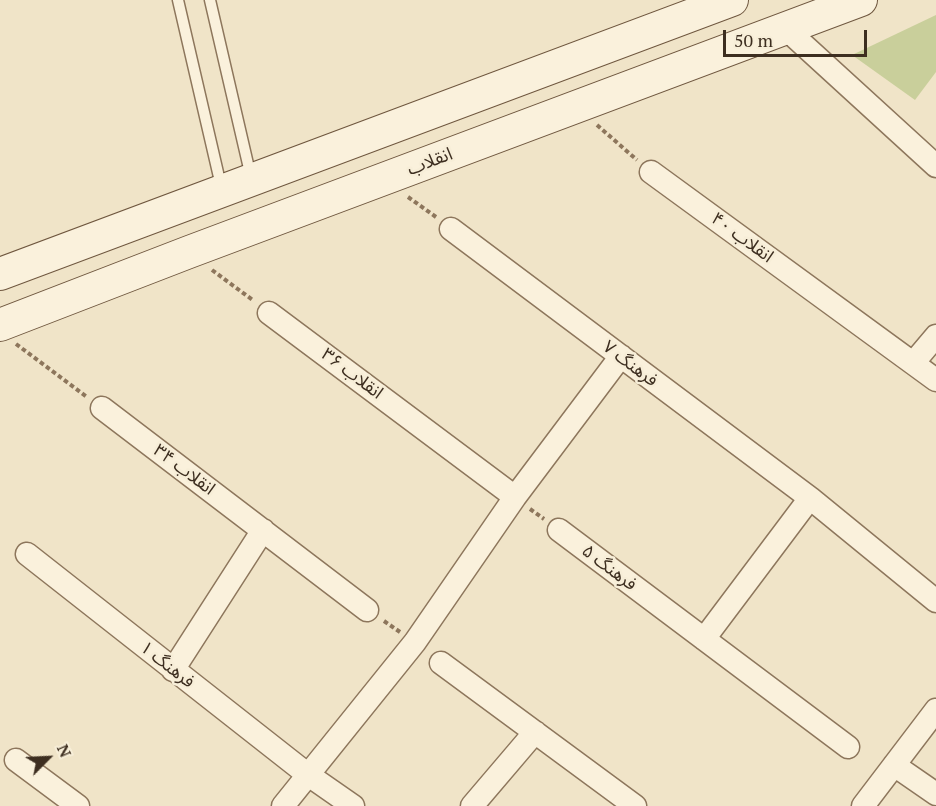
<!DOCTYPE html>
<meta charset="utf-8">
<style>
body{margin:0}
#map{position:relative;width:936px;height:806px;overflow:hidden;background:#f0e4c8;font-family:"PT Serif",serif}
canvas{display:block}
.north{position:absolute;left:18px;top:728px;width:60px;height:60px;-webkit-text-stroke:4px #f7eed8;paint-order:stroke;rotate:66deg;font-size:16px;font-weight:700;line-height:24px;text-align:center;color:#3d2e20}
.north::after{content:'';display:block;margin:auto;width:21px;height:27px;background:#3d2e20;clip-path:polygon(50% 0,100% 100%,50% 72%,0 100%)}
.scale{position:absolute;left:723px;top:30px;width:144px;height:27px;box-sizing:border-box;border:3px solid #3d2e20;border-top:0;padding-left:8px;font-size:18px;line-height:21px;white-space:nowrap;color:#3d2e20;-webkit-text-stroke:4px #f7eed8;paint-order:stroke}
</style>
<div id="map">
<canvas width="936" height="806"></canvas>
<div class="north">N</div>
<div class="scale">50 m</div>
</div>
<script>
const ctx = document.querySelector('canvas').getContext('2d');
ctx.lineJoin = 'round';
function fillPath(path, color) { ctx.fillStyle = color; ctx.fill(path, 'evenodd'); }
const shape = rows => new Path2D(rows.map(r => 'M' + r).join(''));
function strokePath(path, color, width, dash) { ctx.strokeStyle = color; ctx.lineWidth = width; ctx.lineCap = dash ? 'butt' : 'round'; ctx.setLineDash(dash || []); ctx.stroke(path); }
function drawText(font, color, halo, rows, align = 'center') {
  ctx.font = font + ' "PT Serif","Noto Sans Arabic",serif'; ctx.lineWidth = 5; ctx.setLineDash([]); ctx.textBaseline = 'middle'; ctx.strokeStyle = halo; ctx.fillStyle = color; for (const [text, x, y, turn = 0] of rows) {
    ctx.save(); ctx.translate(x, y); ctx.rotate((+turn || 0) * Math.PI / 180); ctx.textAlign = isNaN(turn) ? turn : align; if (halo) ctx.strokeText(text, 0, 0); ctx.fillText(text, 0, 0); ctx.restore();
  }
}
fillPath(shape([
 [936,15,936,72,915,100,852,55]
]), '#c9cf9b');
const service = shape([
 [178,0,222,190],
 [210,0,251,177]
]);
const minor = shape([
 [785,28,936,166],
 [651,172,936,380],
 [451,229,810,498,936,601],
 [269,313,515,497],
 [914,362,936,336],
 [102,408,367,610],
 [559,530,848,747],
 [27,554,307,774,353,806],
 [704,639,810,498],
 [441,663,635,806],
 [173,670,263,530],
 [16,760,78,806],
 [894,765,936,794],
 [283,806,415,642,515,497,621,356],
 [472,806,535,732],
 [863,806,936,710]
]);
const secondary = shape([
 [0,274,732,0],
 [0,325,189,252,861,0]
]);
strokePath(service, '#8d765c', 13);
strokePath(minor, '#8d765c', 25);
strokePath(secondary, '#6f573f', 34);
strokePath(shape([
 [597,125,637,160],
 [408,197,436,217],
 [212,270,254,301],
 [16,344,87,397],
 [530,509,544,519],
 [384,621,400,632]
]), '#8d765c', 4, [4.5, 3]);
strokePath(service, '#faf1dc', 10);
strokePath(minor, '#faf1dc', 22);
strokePath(secondary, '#faf1dc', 32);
drawText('18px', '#3d2e20', '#f7eed8', [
 ["انقلاب",430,162,-21],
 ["انقلاب ۴۰",742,238,36],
 ["فرهنگ ۷",630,364,37],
 ["انقلاب ۳۶",352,374,37],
 ["انقلاب ۳۴",184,470,37],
 ["فرهنگ ۵",609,568,37],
 ["فرهنگ ۱",167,665,38]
]);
</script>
